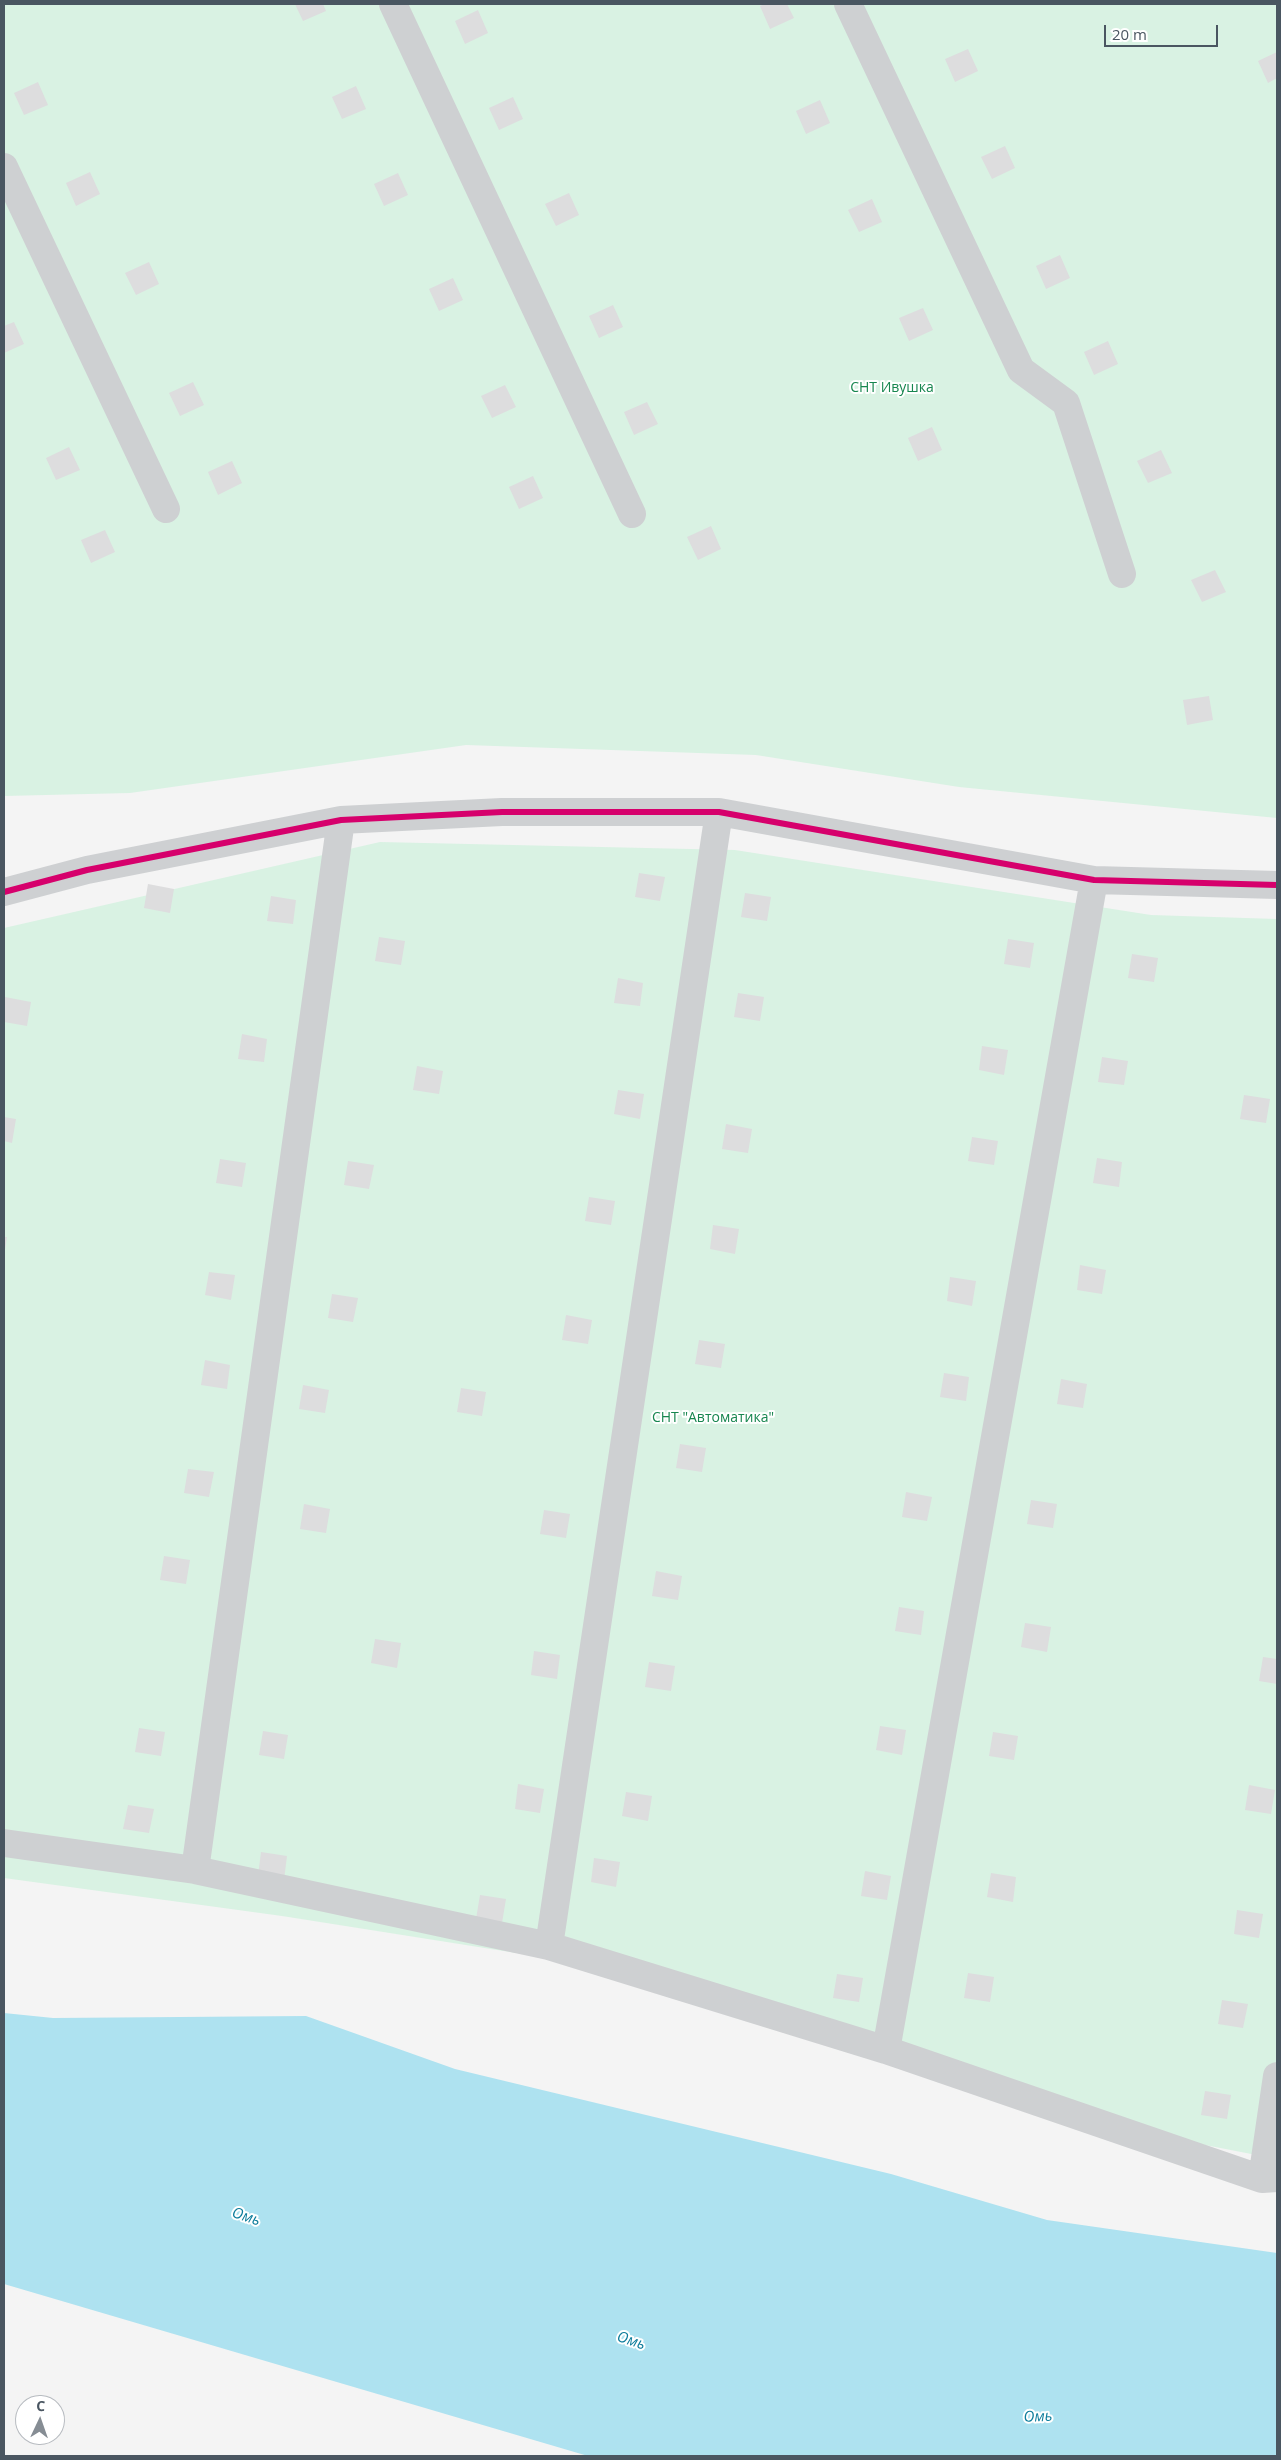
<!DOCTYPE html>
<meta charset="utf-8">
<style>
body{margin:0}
#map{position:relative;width:1281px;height:2460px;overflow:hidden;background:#f4f4f4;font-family:"Open Sans",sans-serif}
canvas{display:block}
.frame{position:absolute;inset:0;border:5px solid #4a5661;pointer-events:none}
.north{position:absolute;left:15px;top:2395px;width:50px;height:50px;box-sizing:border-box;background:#fff;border:1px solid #b7bbc0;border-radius:50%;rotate:3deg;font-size:14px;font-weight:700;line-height:20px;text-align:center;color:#4a5661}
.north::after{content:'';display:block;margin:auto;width:18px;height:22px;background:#868d94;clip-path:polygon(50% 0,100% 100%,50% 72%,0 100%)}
.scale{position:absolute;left:1104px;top:25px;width:114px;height:22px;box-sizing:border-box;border:2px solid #4a5661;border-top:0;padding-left:6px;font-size:15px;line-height:18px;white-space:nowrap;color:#4a5661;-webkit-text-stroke:4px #fff;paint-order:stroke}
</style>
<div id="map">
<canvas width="1281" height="2460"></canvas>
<div class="frame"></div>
<div class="north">С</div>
<div class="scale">20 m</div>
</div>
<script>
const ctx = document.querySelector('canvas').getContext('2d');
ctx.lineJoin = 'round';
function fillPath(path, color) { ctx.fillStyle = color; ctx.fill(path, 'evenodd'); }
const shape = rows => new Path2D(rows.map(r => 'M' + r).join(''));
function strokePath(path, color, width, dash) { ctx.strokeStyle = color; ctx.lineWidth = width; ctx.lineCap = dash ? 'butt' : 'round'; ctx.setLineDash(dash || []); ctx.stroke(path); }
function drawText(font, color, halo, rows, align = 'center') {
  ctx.font = font + ' "Open Sans",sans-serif'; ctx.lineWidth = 4; ctx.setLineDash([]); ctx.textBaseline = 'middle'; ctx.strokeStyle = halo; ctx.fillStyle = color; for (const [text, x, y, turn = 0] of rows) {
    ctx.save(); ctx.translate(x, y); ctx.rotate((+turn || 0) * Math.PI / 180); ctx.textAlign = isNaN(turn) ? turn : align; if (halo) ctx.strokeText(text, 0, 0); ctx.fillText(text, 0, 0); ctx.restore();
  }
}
fillPath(shape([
 [4,4,1277,4,1277,818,959,787,756,755,466,745,130,793,4,796],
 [380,842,735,850,1151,915,1277,919,1277,2159,1097,2124,548,1958,282,1916,4,1878,4,928]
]), '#d9f2e3');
fillPath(shape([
 [4,2013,53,2018,306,2016,455,2069,891,2174,1047,2220,1277,2253,1277,2456,588,2456,4,2284]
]), '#aee2f0');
fillPath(shape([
 [295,4,323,4,326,11,303,21],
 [765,4,787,4,794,18,770,29,760,6],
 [478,10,488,33,465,44,455,21],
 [968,49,978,71,955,82,945,59],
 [1277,52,1277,78,1268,83,1258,61],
 [38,82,48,105,24,115,14,93],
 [356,86,366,109,342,119,332,97],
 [513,97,523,119,499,130,489,108],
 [820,100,830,123,806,134,796,111],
 [1005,146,1015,168,992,179,981,157],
 [90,172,100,194,76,206,66,183],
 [398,173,408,195,384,206,374,184],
 [569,193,579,215,556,226,545,204],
 [872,199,882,222,859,232,848,210],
 [1060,255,1070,278,1046,289,1036,266],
 [149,262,159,284,136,295,125,273],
 [453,278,463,300,439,311,429,289],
 [613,305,623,327,599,338,589,316],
 [923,308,933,330,909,341,899,318],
 [14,322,24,344,4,353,4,326],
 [1108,341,1118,364,1094,375,1084,352],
 [193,382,204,405,180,416,169,393],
 [505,385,516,407,492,418,481,396],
 [647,402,658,424,634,435,624,412],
 [932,427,942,450,918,461,908,438],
 [69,447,80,470,56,480,46,458],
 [1161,450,1172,473,1148,483,1137,461],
 [232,461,242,483,218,495,208,472],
 [533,476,543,498,519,509,509,487],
 [711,526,721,549,698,560,687,537],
 [105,530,115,552,91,563,81,540],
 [1215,570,1226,592,1202,602,1191,580],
 [1209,696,1213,720,1187,725,1183,700],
 [639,873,665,877,660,901,635,897],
 [148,884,174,889,170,913,144,908],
 [745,893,771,897,767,921,741,917],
 [271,896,296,900,293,924,267,921],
 [379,937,405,941,401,965,375,961],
 [1008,939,1034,943,1030,968,1004,964],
 [1132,954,1158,958,1154,982,1128,978],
 [618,978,643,983,640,1006,614,1003],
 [738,993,764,997,760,1021,734,1017],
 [5,997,31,1002,27,1026,4,1022],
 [242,1034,267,1039,264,1062,238,1059],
 [982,1046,1008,1050,1004,1075,979,1070],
 [1102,1057,1128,1061,1124,1085,1098,1082],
 [417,1066,443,1071,439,1094,413,1090],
 [618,1090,644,1094,640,1119,614,1114],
 [1244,1095,1270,1099,1266,1123,1240,1119],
 [4,1117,16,1119,12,1143,4,1141],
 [726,1124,752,1129,748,1153,722,1149],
 [972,1137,998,1141,994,1165,968,1161],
 [1097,1158,1122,1162,1119,1187,1093,1183],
 [220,1159,246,1163,242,1187,216,1183],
 [348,1161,374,1165,369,1189,344,1185],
 [589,1197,615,1201,611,1225,585,1221],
 [713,1225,739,1229,735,1254,710,1249],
 [4,1237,7,1237,5,1250,4,1250],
 [1080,1265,1106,1270,1102,1294,1077,1290],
 [209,1272,235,1275,231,1300,205,1295],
 [950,1277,976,1281,972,1306,947,1301],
 [332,1294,358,1298,353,1322,328,1318],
 [566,1315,592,1320,588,1344,562,1340],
 [699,1340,725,1344,721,1368,695,1364],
 [205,1360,230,1365,227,1389,201,1385],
 [944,1373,969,1377,966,1401,940,1397],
 [1061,1379,1087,1384,1083,1408,1057,1404],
 [303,1385,329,1390,325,1413,299,1409],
 [461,1388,486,1392,482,1416,457,1412],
 [680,1444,706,1448,702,1472,676,1468],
 [188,1469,214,1472,209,1497,184,1493],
 [906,1492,932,1497,927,1521,902,1517],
 [1031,1500,1057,1504,1053,1528,1027,1524],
 [304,1504,330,1509,326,1533,300,1529],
 [544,1510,570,1514,566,1538,540,1534],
 [164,1556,190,1560,186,1584,160,1580],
 [656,1571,682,1576,678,1600,652,1596],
 [899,1607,924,1611,921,1635,895,1631],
 [1025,1623,1051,1627,1047,1652,1021,1647],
 [375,1639,401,1643,397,1668,371,1663],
 [534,1651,560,1655,557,1679,531,1675],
 [1263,1657,1277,1659,1277,1684,1259,1681],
 [649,1662,675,1666,671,1691,645,1687],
 [880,1726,906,1730,902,1755,876,1750],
 [139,1728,165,1732,161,1756,135,1752],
 [263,1731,288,1735,284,1759,259,1755],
 [993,1732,1018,1736,1014,1760,989,1756],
 [518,1784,544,1789,540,1813,515,1809],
 [1249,1785,1275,1790,1271,1814,1245,1810],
 [626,1792,652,1796,648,1821,622,1816],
 [128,1805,154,1809,149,1833,123,1829],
 [261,1852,287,1856,284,1880,258,1876],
 [594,1858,620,1862,616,1887,591,1882],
 [865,1871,891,1876,887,1900,861,1896],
 [991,1873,1016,1877,1013,1902,987,1897],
 [480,1895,506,1899,502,1923,476,1919],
 [1237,1910,1263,1914,1259,1938,1234,1934],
 [968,1973,994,1977,990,2002,964,1998],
 [837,1974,863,1978,859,2002,833,1998],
 [1222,2000,1248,2004,1243,2028,1218,2024],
 [1205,2091,1231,2095,1227,2119,1201,2115]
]), '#ddddde');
strokePath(shape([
 [393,4,632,514],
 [848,4,1021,370,1066,403,1122,574],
 [4,167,166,509],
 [4,892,87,870,341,820,502,812,719,812,1094,880,1277,885],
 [4,1843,195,1870,549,1946,886,2050,1262,2179,1277,2178],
 [195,1870,341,820],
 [549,1946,719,812],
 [886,2050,1094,880],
 [1262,2179,1277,2076]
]), '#ced0d2', 28);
strokePath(shape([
 [4,892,87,870,341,820,502,812,719,812,1094,880,1277,885]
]), '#d6006c', 6);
drawText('14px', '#17864f', '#fff', [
 ["СНТ Ивушка",892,388],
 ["СНТ \"Автоматика\"",713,1418]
]);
drawText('italic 15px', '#0c7c9b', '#fff', [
 ["Омь",246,2217,18],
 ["Омь",631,2341,18],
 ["Омь",1038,2417,-2]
]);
</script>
